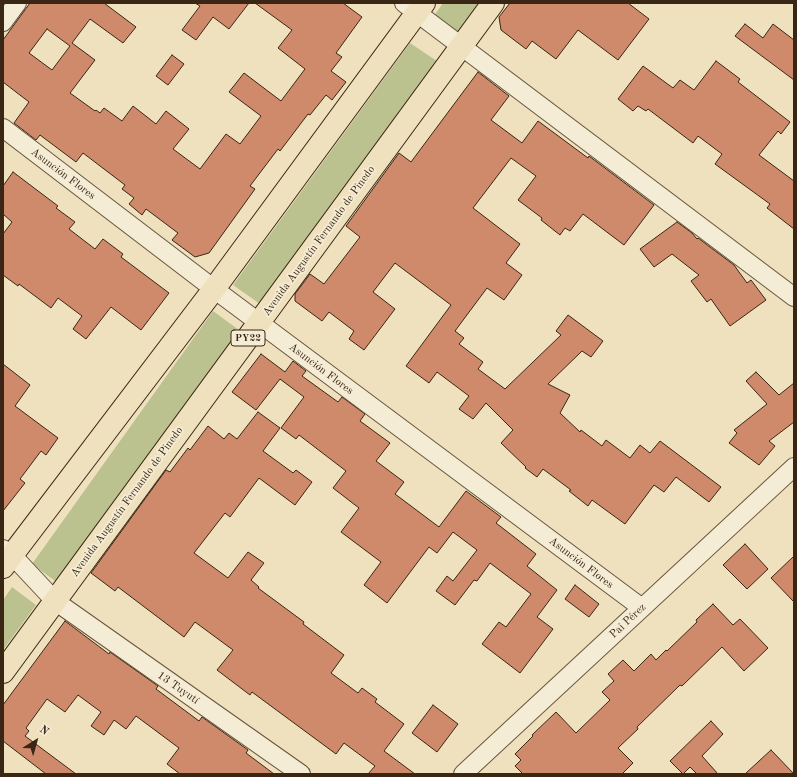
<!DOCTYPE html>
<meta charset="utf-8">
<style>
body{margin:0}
#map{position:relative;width:797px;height:777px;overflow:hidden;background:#f0e1be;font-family:"Old Standard TT",serif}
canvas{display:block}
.frame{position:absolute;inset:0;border:4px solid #3a2614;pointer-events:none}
.north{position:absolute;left:16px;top:721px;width:40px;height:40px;-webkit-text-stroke:3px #f5ecd5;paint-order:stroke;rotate:37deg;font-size:11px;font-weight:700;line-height:16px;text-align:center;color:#3a2614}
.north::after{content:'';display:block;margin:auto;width:14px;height:18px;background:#3a2614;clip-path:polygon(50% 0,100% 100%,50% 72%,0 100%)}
</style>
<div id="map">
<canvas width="797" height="777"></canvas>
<div class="frame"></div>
<div class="north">N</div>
</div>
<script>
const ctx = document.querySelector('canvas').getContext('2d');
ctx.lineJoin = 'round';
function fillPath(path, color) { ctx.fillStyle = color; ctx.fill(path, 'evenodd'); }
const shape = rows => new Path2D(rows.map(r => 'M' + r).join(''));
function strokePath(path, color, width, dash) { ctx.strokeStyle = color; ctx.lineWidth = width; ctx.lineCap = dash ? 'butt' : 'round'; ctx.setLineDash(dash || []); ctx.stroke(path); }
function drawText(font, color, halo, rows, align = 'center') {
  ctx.font = font + ' "Old Standard TT",serif'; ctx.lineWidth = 3.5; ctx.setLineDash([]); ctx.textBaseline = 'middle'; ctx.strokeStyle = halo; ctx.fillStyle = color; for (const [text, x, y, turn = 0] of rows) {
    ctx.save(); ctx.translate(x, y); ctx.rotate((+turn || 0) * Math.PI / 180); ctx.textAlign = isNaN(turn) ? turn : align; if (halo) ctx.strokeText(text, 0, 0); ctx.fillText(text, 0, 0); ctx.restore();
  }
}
fillPath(shape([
 [443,3,485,3,458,39,431,20],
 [410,43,437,61,260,304,233,285],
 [213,311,239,330,58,583,32,564],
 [12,587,36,605,3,650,3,600]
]), '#bbc290');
const building = shape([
 [30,3,104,3,136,27,123,43,90,19,72,43,95,60,70,93,95,111,96,110,100,113,104,108,122,121,133,106,156,124,166,111,189,129,173,149,200,169,226,134,240,144,261,116,229,92,244,73,281,101,305,69,278,48,292,30,255,3,343,3,362,17,336,53,342,57,331,71,346,82,332,100,326,95,310,115,308,114,280,151,278,149,250,186,255,189,209,253,195,257,172,240,178,233,146,209,142,215,129,204,134,198,122,189,125,185,83,153,76,162,40,135,36,140,14,123,29,102,3,82,3,40,30,3],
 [47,29,70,46,52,70,29,53,47,29],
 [195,3,249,3,229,29,213,17,196,40,182,30,200,6,195,3],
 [510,3,628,3,649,19,618,60,578,30,556,59,532,41,526,49,501,30,499,17,510,3],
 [745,24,763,38,773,24,794,40,794,80,735,36,745,24],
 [172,55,184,64,168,85,156,76,172,55],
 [716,61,740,79,738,82,790,122,781,134,778,131,759,155,794,181,794,229,767,208,770,204,715,164,722,154,698,136,693,143,648,109,646,111,638,106,633,111,618,99,643,66,673,88,680,80,694,90,716,61],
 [478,72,509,96,491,120,522,143,538,121,588,158,589,156,654,205,624,245,583,214,570,231,565,228,560,235,541,220,542,218,518,200,536,176,511,158,473,208,520,244,506,263,522,275,504,300,487,288,455,331,464,338,459,344,483,362,478,369,505,389,561,335,556,331,568,315,603,341,591,357,582,351,548,384,570,395,560,413,580,432,581,430,602,446,606,440,630,458,640,445,650,453,660,441,721,487,709,502,676,477,664,492,654,485,625,524,592,500,588,506,569,491,571,490,543,469,537,477,525,468,526,467,501,443,513,430,486,403,473,419,459,409,469,396,437,372,429,383,406,366,451,305,395,263,373,292,395,309,364,350,349,339,354,331,329,312,322,321,295,301,295,294,310,274,324,284,360,237,346,226,399,153,411,162,478,72],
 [13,172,58,206,56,208,75,222,69,229,95,249,103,239,123,254,121,257,169,293,141,330,111,307,86,339,73,329,82,316,58,298,51,308,19,284,18,286,3,275,3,234,12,222,3,214,3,186,13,172],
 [677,222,692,233,697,239,698,238,734,265,747,283,751,280,766,300,730,326,711,299,707,302,691,281,699,275,672,254,654,267,640,249,677,222],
 [261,354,285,372,293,361,306,371,302,376,338,402,342,397,365,414,360,421,390,443,376,461,404,482,395,494,439,527,466,491,501,517,496,523,536,554,527,566,557,590,537,617,553,629,520,673,482,644,499,622,506,627,531,594,490,563,477,581,474,580,455,605,436,591,447,576,453,581,477,550,453,532,437,553,429,547,387,603,364,585,381,562,341,532,359,508,333,488,346,471,299,435,296,439,281,428,304,397,280,379,256,410,232,392,261,354],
 [3,364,30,385,15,406,58,438,46,455,41,451,20,479,25,483,3,511,3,364],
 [756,372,779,395,794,383,794,422,769,441,775,446,759,465,729,443,737,433,734,430,767,404,746,381,756,372],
 [258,412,280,428,263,451,293,473,296,470,312,482,295,505,259,478,230,517,225,513,194,553,228,578,248,552,264,563,251,580,259,587,258,588,304,622,303,624,344,655,331,673,358,693,362,688,377,699,375,702,404,724,384,751,415,774,368,774,375,766,344,743,336,754,252,692,250,695,217,670,233,650,195,622,184,637,118,587,115,591,91,573,166,470,170,472,188,448,190,450,208,426,224,439,229,433,237,439,258,412],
 [745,544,768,569,747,589,723,565,745,544],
 [794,556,794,602,771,578,794,556],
 [575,585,599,604,589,617,565,599,575,585],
 [713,604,733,625,740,619,768,648,744,671,722,647,682,686,680,685,637,727,638,729,618,748,633,763,622,774,523,774,515,766,521,760,515,754,533,736,532,735,556,712,576,733,610,700,602,692,614,681,608,674,623,660,634,671,651,654,656,660,666,650,667,651,697,622,696,620,713,604],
 [65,621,109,654,110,652,158,686,156,689,199,721,202,717,248,750,246,753,274,774,180,774,167,764,179,748,136,716,126,729,114,720,104,735,91,726,101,712,78,695,65,712,47,699,26,728,29,731,25,736,76,774,46,774,3,741,3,705,65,621],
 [433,705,458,724,437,752,412,733,433,705],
 [711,721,723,734,702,756,718,774,697,774,690,767,683,774,670,761,711,721],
 [771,750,794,774,745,774,771,750]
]);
fillPath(building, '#cf896b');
strokePath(building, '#3a2614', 1);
const street = shape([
 [404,3,794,297],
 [3,22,17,3],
 [3,128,214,289,642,608],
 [3,549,12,555,55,601,301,774],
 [463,774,794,467]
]);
const highway = shape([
 [3,567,214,289,424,3],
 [3,672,493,3]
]);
strokePath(street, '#68553e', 20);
strokePath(highway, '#3a2614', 24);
strokePath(street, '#f5ecd5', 18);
strokePath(highway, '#f0e1be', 22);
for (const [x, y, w] of [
 [248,338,34]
]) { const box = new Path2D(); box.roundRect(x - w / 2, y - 8, w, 16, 3); ctx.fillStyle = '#f5ecd5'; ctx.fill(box); strokePath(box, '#3a2614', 1); }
drawText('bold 10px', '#3a2614', null, [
 ["PY22",248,338]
]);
drawText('11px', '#3a2614', '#f5ecd5', [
 ["Asunción Flores",63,174,37],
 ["Avenida Augustín Fernando de Pinedo",319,241,-54],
 ["Asunción Flores",321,369,37],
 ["Avenida Augustín Fernando de Pinedo",127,502,-54],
 ["Asunción Flores",581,563,37],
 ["Pai Pérez",628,621,-43],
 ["13 Tuyutí",178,688,35]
]);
</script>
